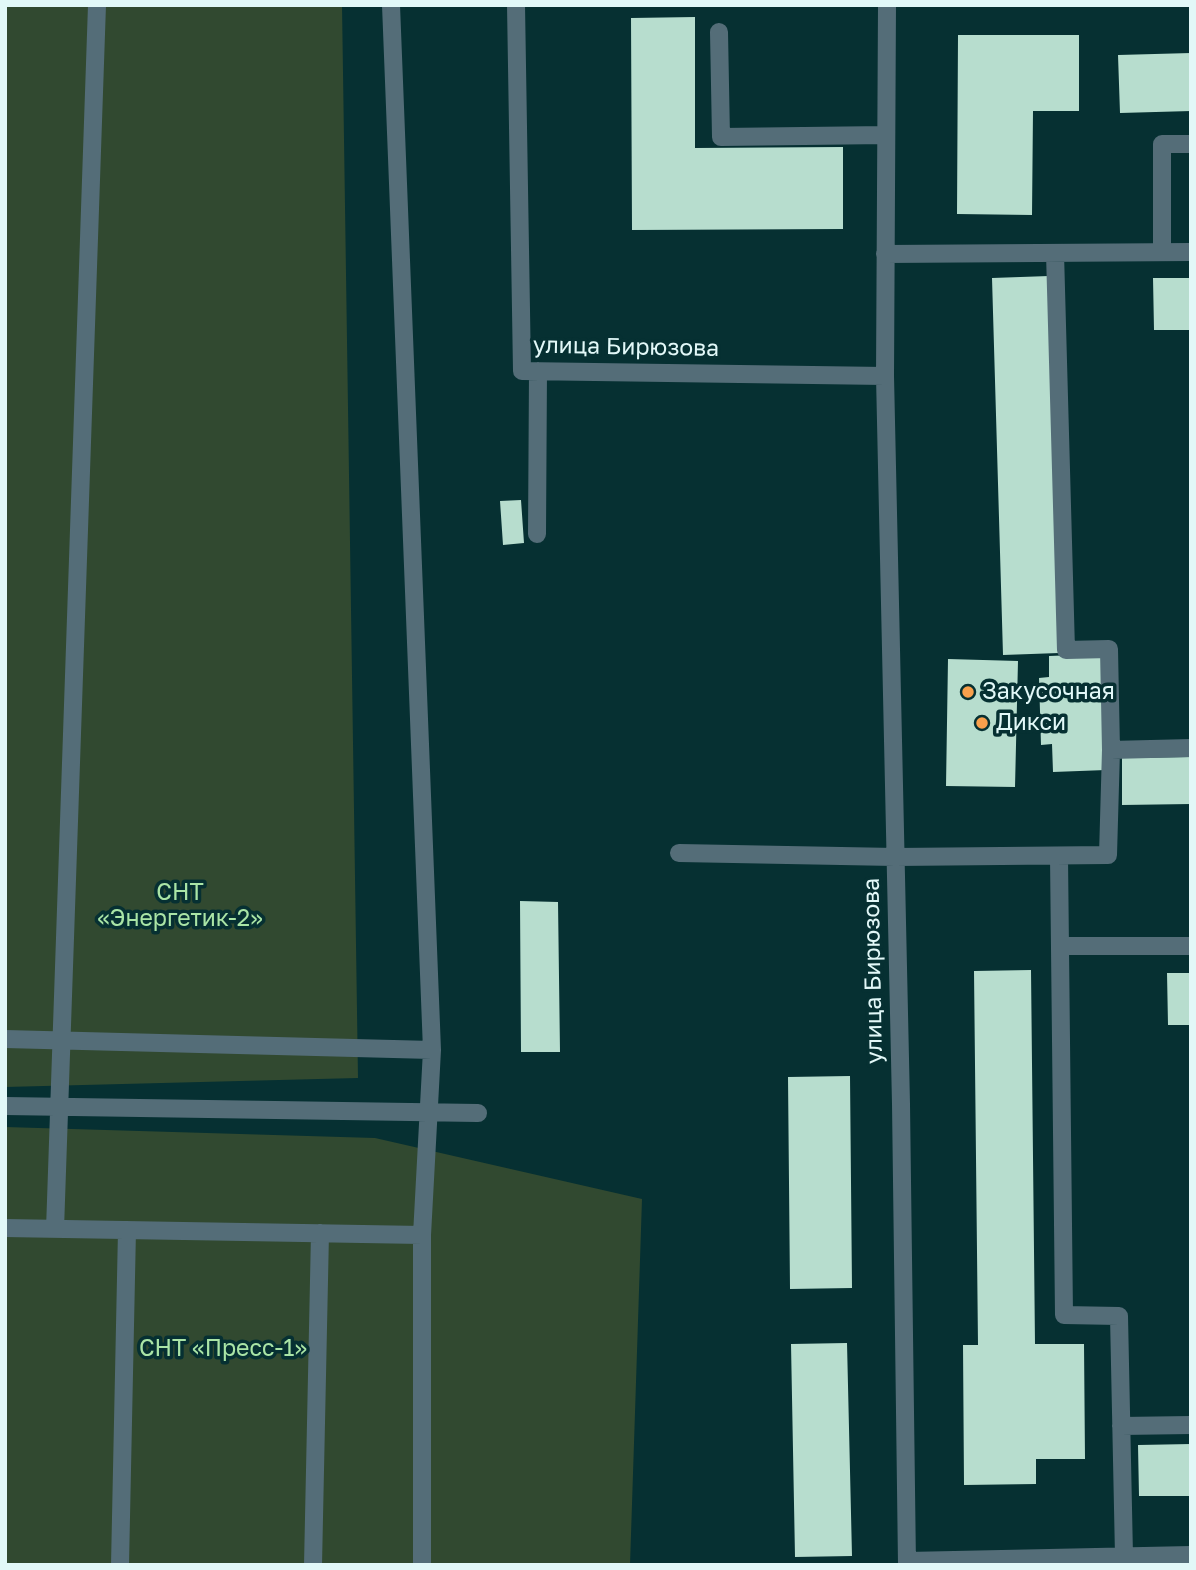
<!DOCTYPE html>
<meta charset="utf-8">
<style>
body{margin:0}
#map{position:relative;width:1196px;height:1570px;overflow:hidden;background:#063032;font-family:"Golos Text",sans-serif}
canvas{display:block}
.frame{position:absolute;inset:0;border:7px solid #e2f8f8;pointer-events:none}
</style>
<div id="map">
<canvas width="1196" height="1570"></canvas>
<div class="frame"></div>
</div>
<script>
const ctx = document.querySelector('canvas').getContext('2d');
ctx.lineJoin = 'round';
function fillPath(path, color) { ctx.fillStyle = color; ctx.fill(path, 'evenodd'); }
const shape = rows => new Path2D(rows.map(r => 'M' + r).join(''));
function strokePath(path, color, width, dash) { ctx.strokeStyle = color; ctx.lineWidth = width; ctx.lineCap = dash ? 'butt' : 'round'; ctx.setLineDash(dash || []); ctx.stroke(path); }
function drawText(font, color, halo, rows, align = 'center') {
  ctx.font = font + ' "Golos Text",sans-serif'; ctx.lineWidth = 7; ctx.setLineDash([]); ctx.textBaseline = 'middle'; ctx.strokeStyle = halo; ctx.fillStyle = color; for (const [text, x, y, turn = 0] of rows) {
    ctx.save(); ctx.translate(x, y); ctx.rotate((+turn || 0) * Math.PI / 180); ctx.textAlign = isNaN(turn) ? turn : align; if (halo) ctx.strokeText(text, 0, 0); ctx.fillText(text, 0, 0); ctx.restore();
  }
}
fillPath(shape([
 [5,5,342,5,358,1078,5,1087],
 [5,1127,375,1138,642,1199,630,1565,5,1565]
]), '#314930');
fillPath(shape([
 [695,17,695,148,843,147,843,229,632,230,631,18],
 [958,35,1079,35,1079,111,1033,111,1032,215,957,214],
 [1191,53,1191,111,1120,113,1118,55],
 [1049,276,1059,653,1003,655,992,278],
 [1153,278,1191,278,1191,330,1154,330],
 [521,500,524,543,503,545,500,501],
 [1102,654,1106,770,1053,772,1052,744,1041,745,1039,678,1049,677,1049,656],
 [948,659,1018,661,1015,787,946,786],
 [1191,757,1191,804,1122,805,1122,758],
 [520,901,558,902,560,1052,521,1052],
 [1031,970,1035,1344,1084,1344,1085,1459,1036,1459,1036,1484,964,1485,963,1345,978,1345,974,971],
 [1167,973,1191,973,1191,1025,1168,1025],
 [850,1076,852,1288,790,1289,788,1077],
 [847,1343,852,1556,795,1557,791,1344],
 [1191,1444,1191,1496,1139,1496,1138,1445]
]), '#b7ddce');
strokePath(shape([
 [391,5,432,1050,422,1235],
 [516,5,522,371,885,376],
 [887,5,885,376,901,1104,907,1565],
 [719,32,721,137,886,135],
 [1162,252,1162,144,1191,144],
 [885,254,1191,252],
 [537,534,538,371],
 [1111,750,1191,748],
 [679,853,895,857,1108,855,1111,750,1109,649,1066,650,1055,253],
 [1059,857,1064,1315,1119,1316,1124,1556],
 [1060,946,1191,946],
 [5,1039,432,1050],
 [5,1106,478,1113],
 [5,1228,422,1235,422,1565],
 [55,1229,97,5],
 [1121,1426,1191,1425],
 [907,1561,1191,1555],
 [120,1565,127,1230],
 [313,1565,320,1233]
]), '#546d78', 18);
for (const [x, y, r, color] of [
 [968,692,7,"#f9a04c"],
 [982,723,7,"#f9a04c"]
]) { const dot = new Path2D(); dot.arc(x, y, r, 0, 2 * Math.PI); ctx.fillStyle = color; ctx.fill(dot); strokePath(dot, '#063032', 2.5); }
drawText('23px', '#e2f8f8', '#063032', [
 ["улица Бирюзова",626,347,1],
 ["улица Бирюзова",873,971,-91]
]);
drawText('23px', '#e2f8f8', '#063032', [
 ["Закусочная",982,692],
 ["Дикси",996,723]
], 'left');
drawText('23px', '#aae5a6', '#063032', [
 ["СНТ",180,893],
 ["«Энергетик-2»",180,919],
 ["СНТ «Пресс-1»",223,1349]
]);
</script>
